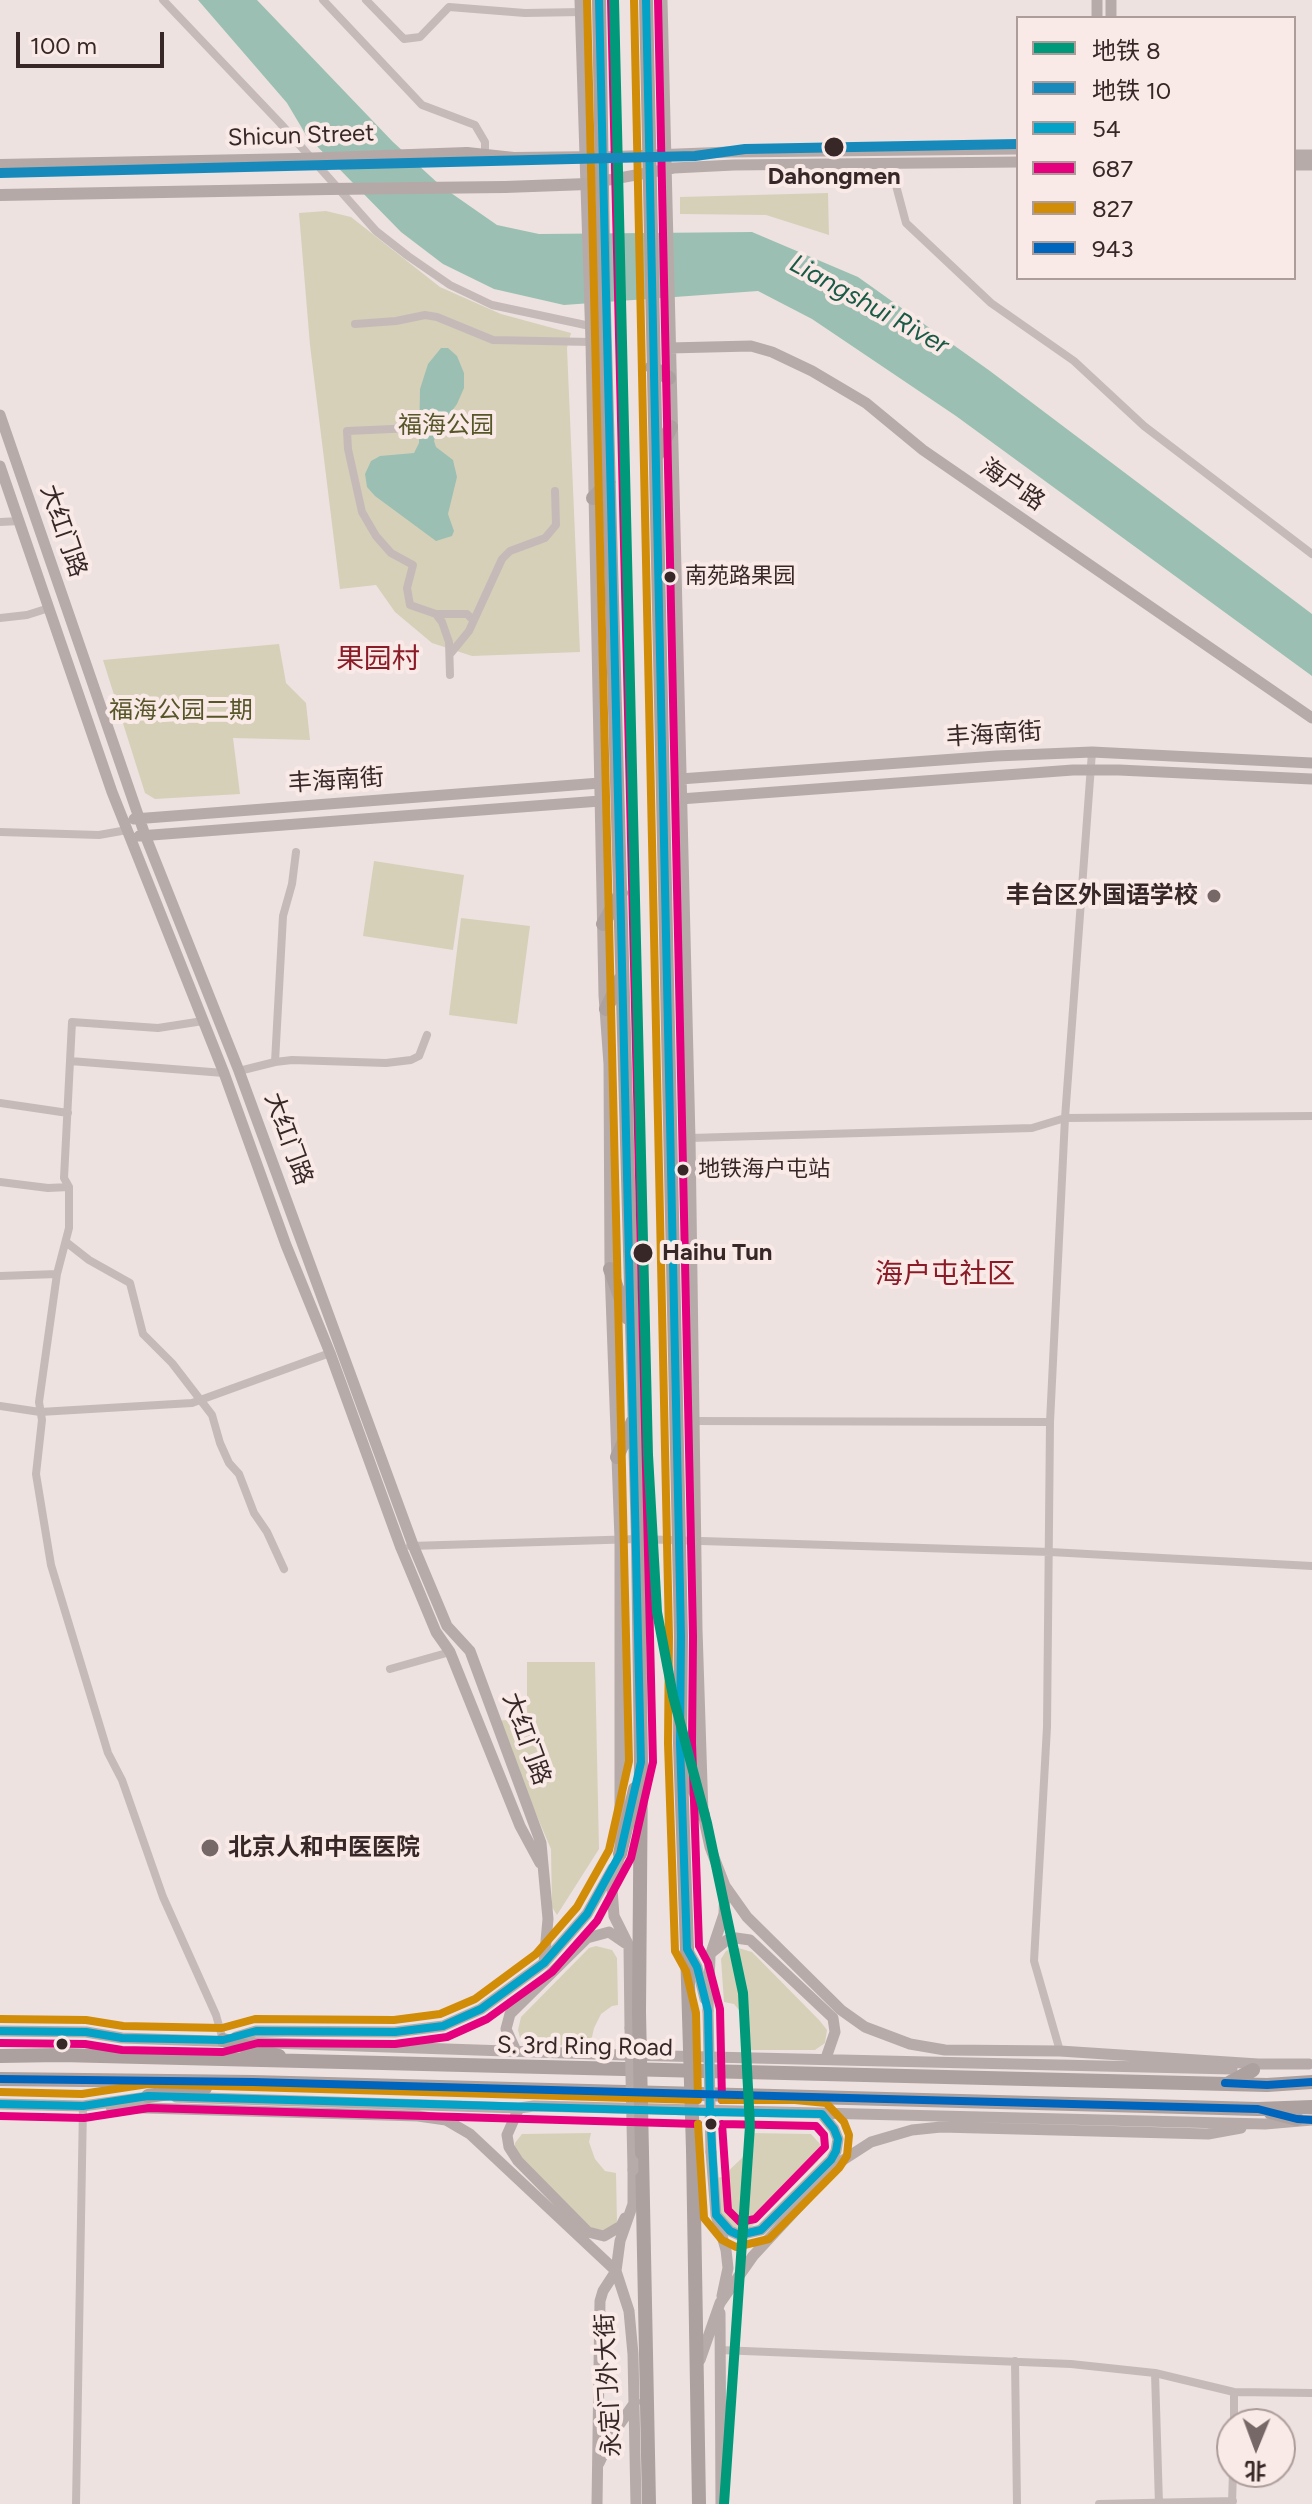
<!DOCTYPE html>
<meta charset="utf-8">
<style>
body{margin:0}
#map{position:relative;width:1312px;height:2504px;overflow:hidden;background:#ede2e0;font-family:Figtree,"Noto Sans SC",sans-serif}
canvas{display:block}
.legend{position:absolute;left:1016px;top:16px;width:280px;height:264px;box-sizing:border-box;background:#faeae7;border:2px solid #ac9c9a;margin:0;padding:10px 14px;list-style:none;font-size:24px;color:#372727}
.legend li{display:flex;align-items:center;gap:16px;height:40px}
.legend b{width:40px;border:2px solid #ac9c9a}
.north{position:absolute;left:1216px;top:2408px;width:80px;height:80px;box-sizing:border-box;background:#faeae7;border:2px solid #ac9c9a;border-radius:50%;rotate:181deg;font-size:22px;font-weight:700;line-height:32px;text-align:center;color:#372727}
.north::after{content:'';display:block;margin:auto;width:28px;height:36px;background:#776868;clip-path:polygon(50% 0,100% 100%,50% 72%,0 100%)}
.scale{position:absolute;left:16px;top:32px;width:148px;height:36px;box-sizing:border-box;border:4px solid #372727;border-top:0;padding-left:10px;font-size:24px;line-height:28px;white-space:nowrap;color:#372727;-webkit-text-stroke:6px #faeae7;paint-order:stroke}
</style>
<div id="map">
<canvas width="1312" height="2504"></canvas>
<ul class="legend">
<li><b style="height:10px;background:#00997a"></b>地铁 8</li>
<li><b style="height:10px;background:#178abb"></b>地铁 10</li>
<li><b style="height:10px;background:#03a2c6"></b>54</li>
<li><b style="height:10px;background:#e5007d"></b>687</li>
<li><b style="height:10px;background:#d18d08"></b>827</li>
<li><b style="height:10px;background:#0065bd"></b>943</li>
</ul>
<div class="north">北</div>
<div class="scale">100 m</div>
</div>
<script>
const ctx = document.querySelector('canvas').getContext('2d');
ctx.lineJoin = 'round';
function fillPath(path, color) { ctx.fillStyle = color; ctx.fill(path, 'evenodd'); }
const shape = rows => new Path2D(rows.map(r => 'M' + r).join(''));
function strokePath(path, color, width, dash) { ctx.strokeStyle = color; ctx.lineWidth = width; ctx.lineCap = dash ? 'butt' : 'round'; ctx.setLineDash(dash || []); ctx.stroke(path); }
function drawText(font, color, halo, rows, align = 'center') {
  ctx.font = font + ' Figtree,"Noto Sans SC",sans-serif'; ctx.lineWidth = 8; ctx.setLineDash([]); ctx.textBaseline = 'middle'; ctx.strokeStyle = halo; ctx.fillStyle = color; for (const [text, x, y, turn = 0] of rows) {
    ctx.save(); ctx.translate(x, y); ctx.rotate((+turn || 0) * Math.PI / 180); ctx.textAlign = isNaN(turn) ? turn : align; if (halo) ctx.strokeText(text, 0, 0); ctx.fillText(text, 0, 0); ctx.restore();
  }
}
fillPath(shape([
 [828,193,829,235,766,215,680,214,680,197],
 [326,211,351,217,440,287,501,314,571,333,567,348,580,652,472,656,432,643,395,612,376,585,340,589,310,345,299,213],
 [279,644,286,683,306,703,310,740,233,738,240,794,155,799,145,793,103,660],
 [374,861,464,875,453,950,363,936],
 [461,918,530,926,517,1024,449,1015],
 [527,1662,595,1662,599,1849,557,1915,552,1907,551,1849,496,1721,527,1718],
 [596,1946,612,1950,617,1958,618,2005,612,2006,601,2014,594,2028,590,2046,525,2044,520,2038,518,2030,521,2017,589,1948],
 [735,1947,752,1952,820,2021,827,2030,825,2043,815,2050,750,2050,749,2032,743,2015,734,2004,724,2002,721,1959,726,1951],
 [591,2133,589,2142,595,2159,605,2171,616,2173,617,2222,607,2231,588,2227,514,2151,515,2143,522,2134],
 [748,2133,811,2134,820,2144,821,2154,818,2161,750,2228,743,2231,717,2221,716,2178,722,2177,742,2158,748,2147]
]), '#d6d0b9');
fillPath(shape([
 [198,0,257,0,393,142,441,186,497,225,539,234,752,232,858,277,990,371,1312,614,1312,676,956,416,812,319,758,291,564,305,494,289,443,264,401,232,306,135,287,103],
 [441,348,448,348,457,356,464,373,464,388,457,404,436,433,434,441,436,447,453,460,457,477,448,514,454,531,452,536,436,541,375,496,367,487,365,474,371,461,380,456,414,453,419,443,420,389,428,364]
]), '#9bc0b3');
strokePath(shape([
 [163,0,280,123,376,231,408,256,450,285,492,305,590,326],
 [323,0,422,105,475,125,485,142,485,153],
 [366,0,404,39,420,37,449,7,525,13,581,12],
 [890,163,906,223,991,303,1074,361,1144,426,1312,554],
 [355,324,396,321,425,315,437,317,493,340,591,342],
 [0,522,20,521],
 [436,614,467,614,473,620],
 [0,618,27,615,49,608],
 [451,653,469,631,502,559,510,551,545,538,556,525,555,491],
 [450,675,449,642,442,622,436,614,410,605,407,588,413,565,391,553,376,536,362,512,348,449,347,431,482,425],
 [0,832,99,835,127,830],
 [203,1021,158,1028,72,1022,64,1178,69,1187,69,1228,57,1274,39,1402,42,1420,36,1474,51,1565,108,1753,122,1780,163,1897,216,2015,223,2040],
 [70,1061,224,1073],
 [275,1062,292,1060,386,1063,411,1060,419,1056,427,1035],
 [239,1071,275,1062,283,916,292,884,296,852],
 [0,1103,68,1113],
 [690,1138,1032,1128,1065,1118,1312,1116],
 [0,1182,48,1188,69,1187],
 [66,1242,89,1260,130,1283,143,1334,172,1363,212,1415,220,1443,229,1463,239,1474,254,1513,267,1532,284,1569],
 [0,1276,57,1274],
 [0,1406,40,1412,192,1403,330,1353],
 [692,1421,1050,1422],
 [410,1546,638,1539,1050,1552,1312,1566],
 [390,1669,450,1652],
 [1060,2051,1034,1961,1047,1727,1050,1422,1065,1118,1092,752],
 [719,2350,1071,2364,1155,2373,1234,2392,1312,2393],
 [1015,2361,1017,2504],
 [1155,2373,1159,2504],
 [1234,2424,1234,2392],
 [1232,2503,1233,2472],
 [76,2504,83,2106],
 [1099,2504,1233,2501]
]), '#c6bab9', 8);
strokePath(shape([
 [580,0,591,342,604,995,609,1064,610,1269,620,1539,620,1854,612,1889,614,1916,629,1946,630,2028],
 [662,0,690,1138,697,1629,703,1815,710,1847,725,1886,747,1917,841,2010,865,2027,910,2044,945,2050,1060,2051,1258,2064,1309,2064],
 [1097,0,1097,18],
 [1111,0,1111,18],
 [1294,155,1312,155],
 [603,157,729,152,1018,149],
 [1294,165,1312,165],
 [603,181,674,168,734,165,1018,162],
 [669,348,751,346,772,352,812,371,866,403,923,450,1312,718],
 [0,415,145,835,239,1071,413,1545,447,1626,470,1651,541,1843,548,1919,544,1963],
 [0,466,112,792,224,1073,286,1245,330,1353,401,1548,436,1632,450,1652,520,1826,540,1863],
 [680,779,996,756,1092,752,1312,763],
 [680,799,1073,770,1119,770,1312,779],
 [134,819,600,783],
 [139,836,600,801],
 [688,1951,697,1967,705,1999],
 [711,1953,727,1940,736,1938,750,1940,833,2018,835,2032,826,2058],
 [708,2011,710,1956,724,1914,725,1887],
 [0,2031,86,2032,122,2038,624,2055,1232,2069],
 [236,2037,256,2031,395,2032,443,2026,481,2009,544,1963,587,1914,613,1868],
 [516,2051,506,2029,510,2014,587,1938,609,1932,625,1943],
 [176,2097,519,2108,534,2106,1265,2124,1312,2120],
 [0,2104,83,2106,155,2096],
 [111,2107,418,2116,446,2120,470,2134,616,2271],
 [519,2108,507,2135,509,2147,518,2161,588,2232,604,2236,621,2226,625,2218],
 [711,2152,716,2215,726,2250,728,2268,722,2296],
 [633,2170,633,2204,620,2241,616,2271,629,2311,633,2354,636,2504],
 [717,2216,730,2231,739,2235,761,2230,831,2160,836,2151,838,2139,834,2129,822,2114],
 [720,2313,721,2504],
 [700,2360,720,2303,753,2256,840,2162,871,2142,912,2130,941,2127,1208,2134,1241,2128],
 [599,2463,613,2434,635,2402],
 [597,2504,600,2301,603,2291,616,2271]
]), '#b7abaa', 11);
strokePath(shape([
 [467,153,514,158,603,157],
 [0,165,298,159],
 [505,187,587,184,603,181],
 [0,195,329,189]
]), '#b5a9a8', 12);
strokePath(shape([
 [599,0,604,311,638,1539,641,1762,639,2012],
 [646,0,681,1636,680,1743,687,1949],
 [652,367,669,378],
 [657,455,671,427],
 [593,498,609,482],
 [603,924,621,893],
 [606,1009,621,978],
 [610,1269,628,1318],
 [617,1457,633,1421],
 [685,1759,703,1815],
 [620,1854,635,1789],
 [223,2040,279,2056],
 [0,2056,61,2055,1267,2085,1312,2082],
 [0,2079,253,2082,1258,2109,1312,2107],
 [1229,2083,1253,2070],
 [148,2096,205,2088],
 [1270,2112,1297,2119],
 [693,2150,699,2504],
 [642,2153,649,2504]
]), '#aca19f', 14);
strokePath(shape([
 [708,2011,711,2152],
 [630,2028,633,2170]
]), '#b7abaa', 11);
strokePath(shape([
 [298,159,467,153],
 [329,189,505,187]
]), '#b5a9a8', 12);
strokePath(shape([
 [687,1949,693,2150],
 [639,2012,642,2153]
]), '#aca19f', 14);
strokePath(shape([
 [646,0,681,1636,680,1743,687,1949,697,1967,708,2011,710,2112],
 [0,2031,86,2032,122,2038,223,2040,256,2031,395,2032,443,2026,481,2009,544,1963,587,1914,620,1854,641,1762,599,0],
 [0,2104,83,2106,148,2096,710,2112],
 [710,2112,822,2114,834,2129,838,2139,836,2151,831,2160,761,2230,739,2235,730,2231,716,2215,710,2112]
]), '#03a2c6', 8);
strokePath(shape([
 [658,0,693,1636,692,1743,699,1946,708,1963,720,2009,722,2100],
 [0,2043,85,2044,122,2050,223,2052,258,2043,395,2044,447,2037,487,2019,552,1972,597,1921,631,1858,653,1762,611,0],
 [0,2116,84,2118,149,2108,698,2124],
 [722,2124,816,2126,824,2135,825,2147,755,2219,740,2222,728,2210,722,2124]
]), '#e5007d', 8);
strokePath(shape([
 [0,2019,86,2020,123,2026,222,2028,255,2019,394,2020,440,2014,475,1999,536,1954,577,1907,609,1850,629,1761,587,0],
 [0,2092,82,2094,148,2084,698,2100,696,2013,686,1971,675,1951,668,1743,669,1636,634,0],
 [698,2124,704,2218,722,2240,736,2247,769,2239,839,2168,847,2156,849,2135,844,2122,826,2103,795,2100,722,2100]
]), '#d18d08', 8);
strokePath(shape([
 [0,2079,253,2082,1258,2109,1297,2119,1312,2120],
 [1225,2083,1267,2085,1312,2082]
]), '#0065bd', 8);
strokePath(shape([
 [614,0,648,1455,657,1612,673,1696,707,1823,743,1993,750,2126,724,2504]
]), '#00997a', 10);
strokePath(shape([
 [0,173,695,156,745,149,1018,144]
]), '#178abb', 10);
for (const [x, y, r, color] of [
 [834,147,11,"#372727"],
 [670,577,7,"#372727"],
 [1214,896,8,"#776868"],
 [683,1170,7,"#372727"],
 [643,1253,11,"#372727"],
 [210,1848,10,"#776868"],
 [62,2044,7,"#372727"],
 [711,2124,7,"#372727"]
]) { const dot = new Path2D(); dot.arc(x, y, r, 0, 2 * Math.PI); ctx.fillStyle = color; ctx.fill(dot); strokePath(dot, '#faeae7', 3); }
drawText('22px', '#372727', '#faeae7', [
 ["南苑路果园",685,577],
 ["地铁海户屯站",698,1170]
], 'left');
drawText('24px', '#372727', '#faeae7', [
 ["Shicun Street",301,136,-2],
 ["海户路",1012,485,34],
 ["大红门路",63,531,71],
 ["丰海南街",994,735,-4],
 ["丰海南街",336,781,-4],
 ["大红门路",288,1139,70],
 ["大红门路",526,1739,70],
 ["S. 3rd Ring Road",585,2047,1],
 ["永定门外大街",609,2385,-93]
]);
drawText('bold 24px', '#372727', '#faeae7', [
 ["Dahongmen",834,177],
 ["Haihu Tun",662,1253,"left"]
]);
drawText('24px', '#565629', '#faeae7', [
 ["福海公园",446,426],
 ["福海公园二期",181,711]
]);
drawText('bold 24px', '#372727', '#faeae7', [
 ["丰台区外国语学校",1198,896],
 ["北京人和中医医院",228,1848,"left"]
], 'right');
drawText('italic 26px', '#1a5b48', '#faeae7', [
 ["Liangshui River",869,305,29]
]);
drawText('28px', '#8a1c28', '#faeae7', [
 ["果园村",378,660],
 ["海户屯社区",945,1275]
]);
</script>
